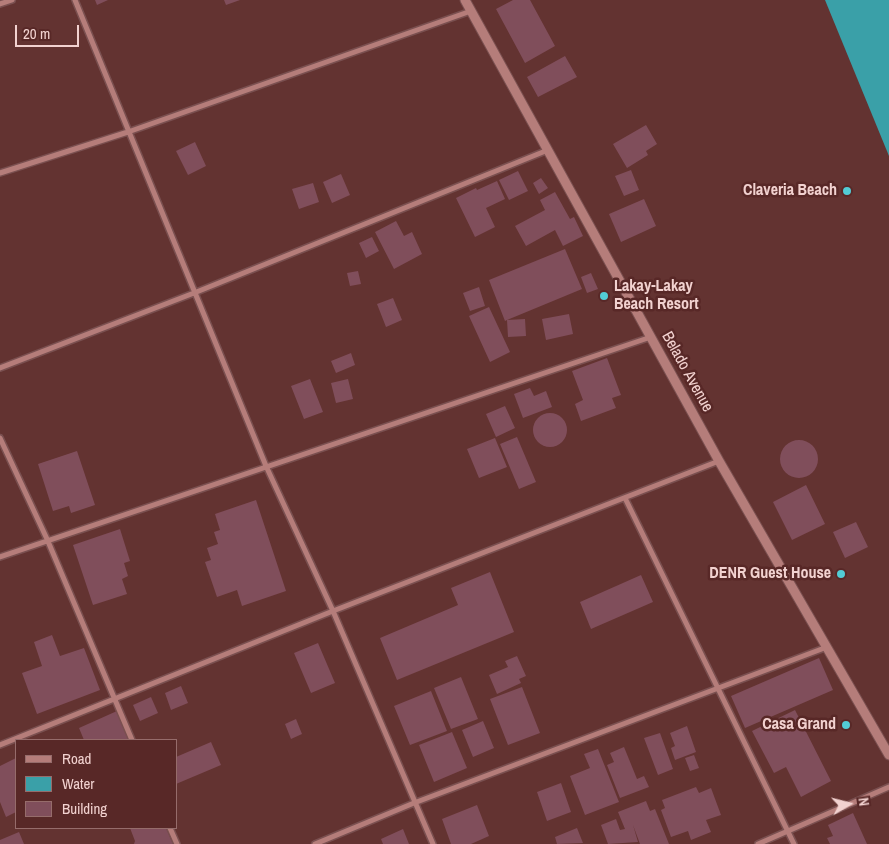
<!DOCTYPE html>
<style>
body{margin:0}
#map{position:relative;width:889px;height:844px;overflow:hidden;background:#633331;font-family:"Archivo Narrow",sans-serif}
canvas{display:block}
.legend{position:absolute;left:15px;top:739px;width:162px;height:90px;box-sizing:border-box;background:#582827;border:1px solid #966c6b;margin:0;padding:6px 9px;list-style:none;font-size:15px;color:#f2d2d0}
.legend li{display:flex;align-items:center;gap:10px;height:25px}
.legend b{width:25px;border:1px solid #966c6b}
.north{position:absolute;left:824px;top:779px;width:50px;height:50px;-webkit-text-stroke:4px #582827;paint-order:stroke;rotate:82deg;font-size:14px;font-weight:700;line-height:20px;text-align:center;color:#f2d2d0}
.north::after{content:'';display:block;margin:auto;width:18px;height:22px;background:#f2d2d0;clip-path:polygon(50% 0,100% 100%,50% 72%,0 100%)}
.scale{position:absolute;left:15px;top:25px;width:64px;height:22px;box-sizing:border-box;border:2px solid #f2d2d0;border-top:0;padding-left:6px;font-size:15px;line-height:18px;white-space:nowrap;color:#f2d2d0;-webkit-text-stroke:4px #582827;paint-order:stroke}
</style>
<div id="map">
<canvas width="889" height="844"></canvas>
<ul class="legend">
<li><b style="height:6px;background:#b57d7a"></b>Road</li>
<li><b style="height:14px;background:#3aa0a8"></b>Water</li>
<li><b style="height:14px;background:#804e5b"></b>Building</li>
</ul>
<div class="north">N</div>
<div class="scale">20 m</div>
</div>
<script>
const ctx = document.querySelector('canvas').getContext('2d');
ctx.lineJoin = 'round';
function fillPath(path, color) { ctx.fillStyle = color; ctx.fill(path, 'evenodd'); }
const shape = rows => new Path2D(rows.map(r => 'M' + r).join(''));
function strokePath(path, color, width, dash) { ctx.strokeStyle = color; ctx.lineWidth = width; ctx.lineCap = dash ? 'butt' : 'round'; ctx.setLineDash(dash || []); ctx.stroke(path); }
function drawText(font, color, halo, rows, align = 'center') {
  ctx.font = font + ' "Archivo Narrow",sans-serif'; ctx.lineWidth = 5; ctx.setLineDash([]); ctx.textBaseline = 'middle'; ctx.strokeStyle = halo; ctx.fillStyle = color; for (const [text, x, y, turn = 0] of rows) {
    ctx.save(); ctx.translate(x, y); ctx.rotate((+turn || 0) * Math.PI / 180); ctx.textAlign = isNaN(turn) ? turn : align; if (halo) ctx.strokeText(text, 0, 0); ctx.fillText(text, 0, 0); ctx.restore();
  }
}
fillPath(shape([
 [825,0,889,0,889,156]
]), '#3aa0a8');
fillPath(shape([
 [95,0,108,0,97,5],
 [224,0,240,0,226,5],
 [513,0,530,0,555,46,525,63,496,9],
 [565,56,577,77,538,97,527,77],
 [646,125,657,144,646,151,648,155,627,168,613,144],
 [195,142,206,166,188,175,176,151],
 [631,170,639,190,624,196,615,176],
 [518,171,528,191,509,200,499,180],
 [341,174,350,195,332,203,323,182],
 [541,178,548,188,539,194,533,183],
 [497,181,505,199,486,208,495,227,475,237,456,198,476,188,477,190],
 [313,183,319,202,299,209,292,189],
 [555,192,570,219,574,217,583,236,563,246,555,230,526,246,515,226,545,210,540,200],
 [644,199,656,226,621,242,609,214],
 [396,221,404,236,412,232,422,254,394,269,375,232],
 [372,237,379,251,366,258,359,243],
 [565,249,582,289,507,320,525,319,526,336,508,337,507,320,505,321,489,280],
 [358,271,361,284,350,286,347,273],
 [591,273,598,289,587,293,581,277],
 [479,287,485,306,470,311,463,293],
 [393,298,402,320,386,327,377,304],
 [489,307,510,352,490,362,469,316],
 [569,314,573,334,546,340,542,319],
 [351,353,355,365,336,373,331,361],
 [607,358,621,395,612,398,616,408,581,421,575,404,583,400,572,371],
 [310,379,323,412,304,419,291,386],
 [348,379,353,399,336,403,331,383],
 [530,388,534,396,546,391,552,407,523,418,514,394],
 [505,406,515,428,496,437,486,414],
 '533 430a17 17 0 1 1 34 0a17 17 0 1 1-34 0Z',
 [517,437,536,482,519,489,500,444],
 [495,438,507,467,479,478,467,449],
 '780 459a19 19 0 1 1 38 0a19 19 0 1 1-38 0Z',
 [77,451,95,505,71,513,69,506,53,511,38,464],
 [806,485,825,524,792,540,773,502],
 [256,500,286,591,242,606,237,590,217,597,205,562,211,560,207,548,218,544,214,532,220,530,215,514],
 [856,522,868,547,845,558,833,532],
 [120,529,130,561,124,563,128,576,122,579,127,594,93,605,73,545],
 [490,572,514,632,397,680,380,638,458,605,451,588],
 [641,575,653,602,591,629,580,602],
 [52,635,60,656,84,648,100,690,37,714,22,673,42,666,34,642],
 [318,643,335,683,311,693,294,653],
 [517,656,526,676,519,679,521,683,497,694,489,675,508,667,505,661],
 [819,658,833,690,745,728,731,696],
 [461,677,478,719,451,729,434,688],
 [181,686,188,703,171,710,165,693],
 [522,687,540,733,508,745,490,699],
 [431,691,447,731,410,745,394,706],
 [151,697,158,713,140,721,133,705],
 [795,710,831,781,801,797,786,767,774,773,752,731],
 [117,711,129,740,84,740,79,728],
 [296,719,302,734,291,739,285,724],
 [483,721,494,748,473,757,462,730],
 [687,726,696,752,675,760,671,748,675,746,670,733],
 [452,732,467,768,434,782,419,745],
 [660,733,673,769,658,775,644,738],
 [211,742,221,765,176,784,176,757],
 [624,747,637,779,644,776,649,787,620,798,607,765,614,762,610,753],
 [598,749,619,802,585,815,570,776,590,768,584,754],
 [694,755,699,768,690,771,685,758],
 [16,758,16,812,6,817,0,802,0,766],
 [561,783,571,812,547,821,537,792],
 [696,787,699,793,711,788,721,815,706,820,711,832,691,840,688,831,671,837,661,810,665,808,662,800],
 [646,801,650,811,655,809,669,844,640,844,633,825,638,842,608,844,601,825,616,819,620,830,625,829,618,812],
 [477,805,489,836,471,844,451,844,442,819],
 [853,813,867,844,830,844,827,838,833,836,828,825],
 [130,828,166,828,173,844,134,844,135,841],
 [577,828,583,843,557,844,555,837],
 [403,829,409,844,383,844,381,839],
 [19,832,24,844,0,844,0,840]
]), '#804e5b');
const minor = shape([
 [75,0,266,466,333,611,433,844],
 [0,4,12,0],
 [0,173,128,132,471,11],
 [0,368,194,293,548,150],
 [0,438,47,539,132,740],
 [625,498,794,844],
 [0,557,651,337],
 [0,745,333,611,719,461],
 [170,828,177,844],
 [315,844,414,803,827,647],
 [758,844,889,787]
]);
const tertiary = shape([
 [465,0,719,461,889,755]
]);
strokePath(minor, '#7a5050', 8);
strokePath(tertiary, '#7a5050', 11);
strokePath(minor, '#b57d7a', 5);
strokePath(tertiary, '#b57d7a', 9);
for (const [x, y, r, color] of [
 [847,191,5,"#52ccd5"],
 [604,296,5,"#52ccd5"],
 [841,574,5,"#52ccd5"],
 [846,725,5,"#52ccd5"]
]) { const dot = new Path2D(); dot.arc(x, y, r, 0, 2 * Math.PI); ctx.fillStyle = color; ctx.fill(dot); strokePath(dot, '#582827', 2); }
drawText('bold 16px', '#f2d2d0', '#582827', [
 ["Claveria Beach",837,191],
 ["Lakay-Lakay",614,287,"left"],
 ["Beach Resort",614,305,"left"],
 ["DENR Guest House",831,574],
 ["Casa Grand",836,725]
], 'right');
drawText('16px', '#f2d2d0', '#582827', [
 ["Belado Avenue",687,372,61]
]);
</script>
